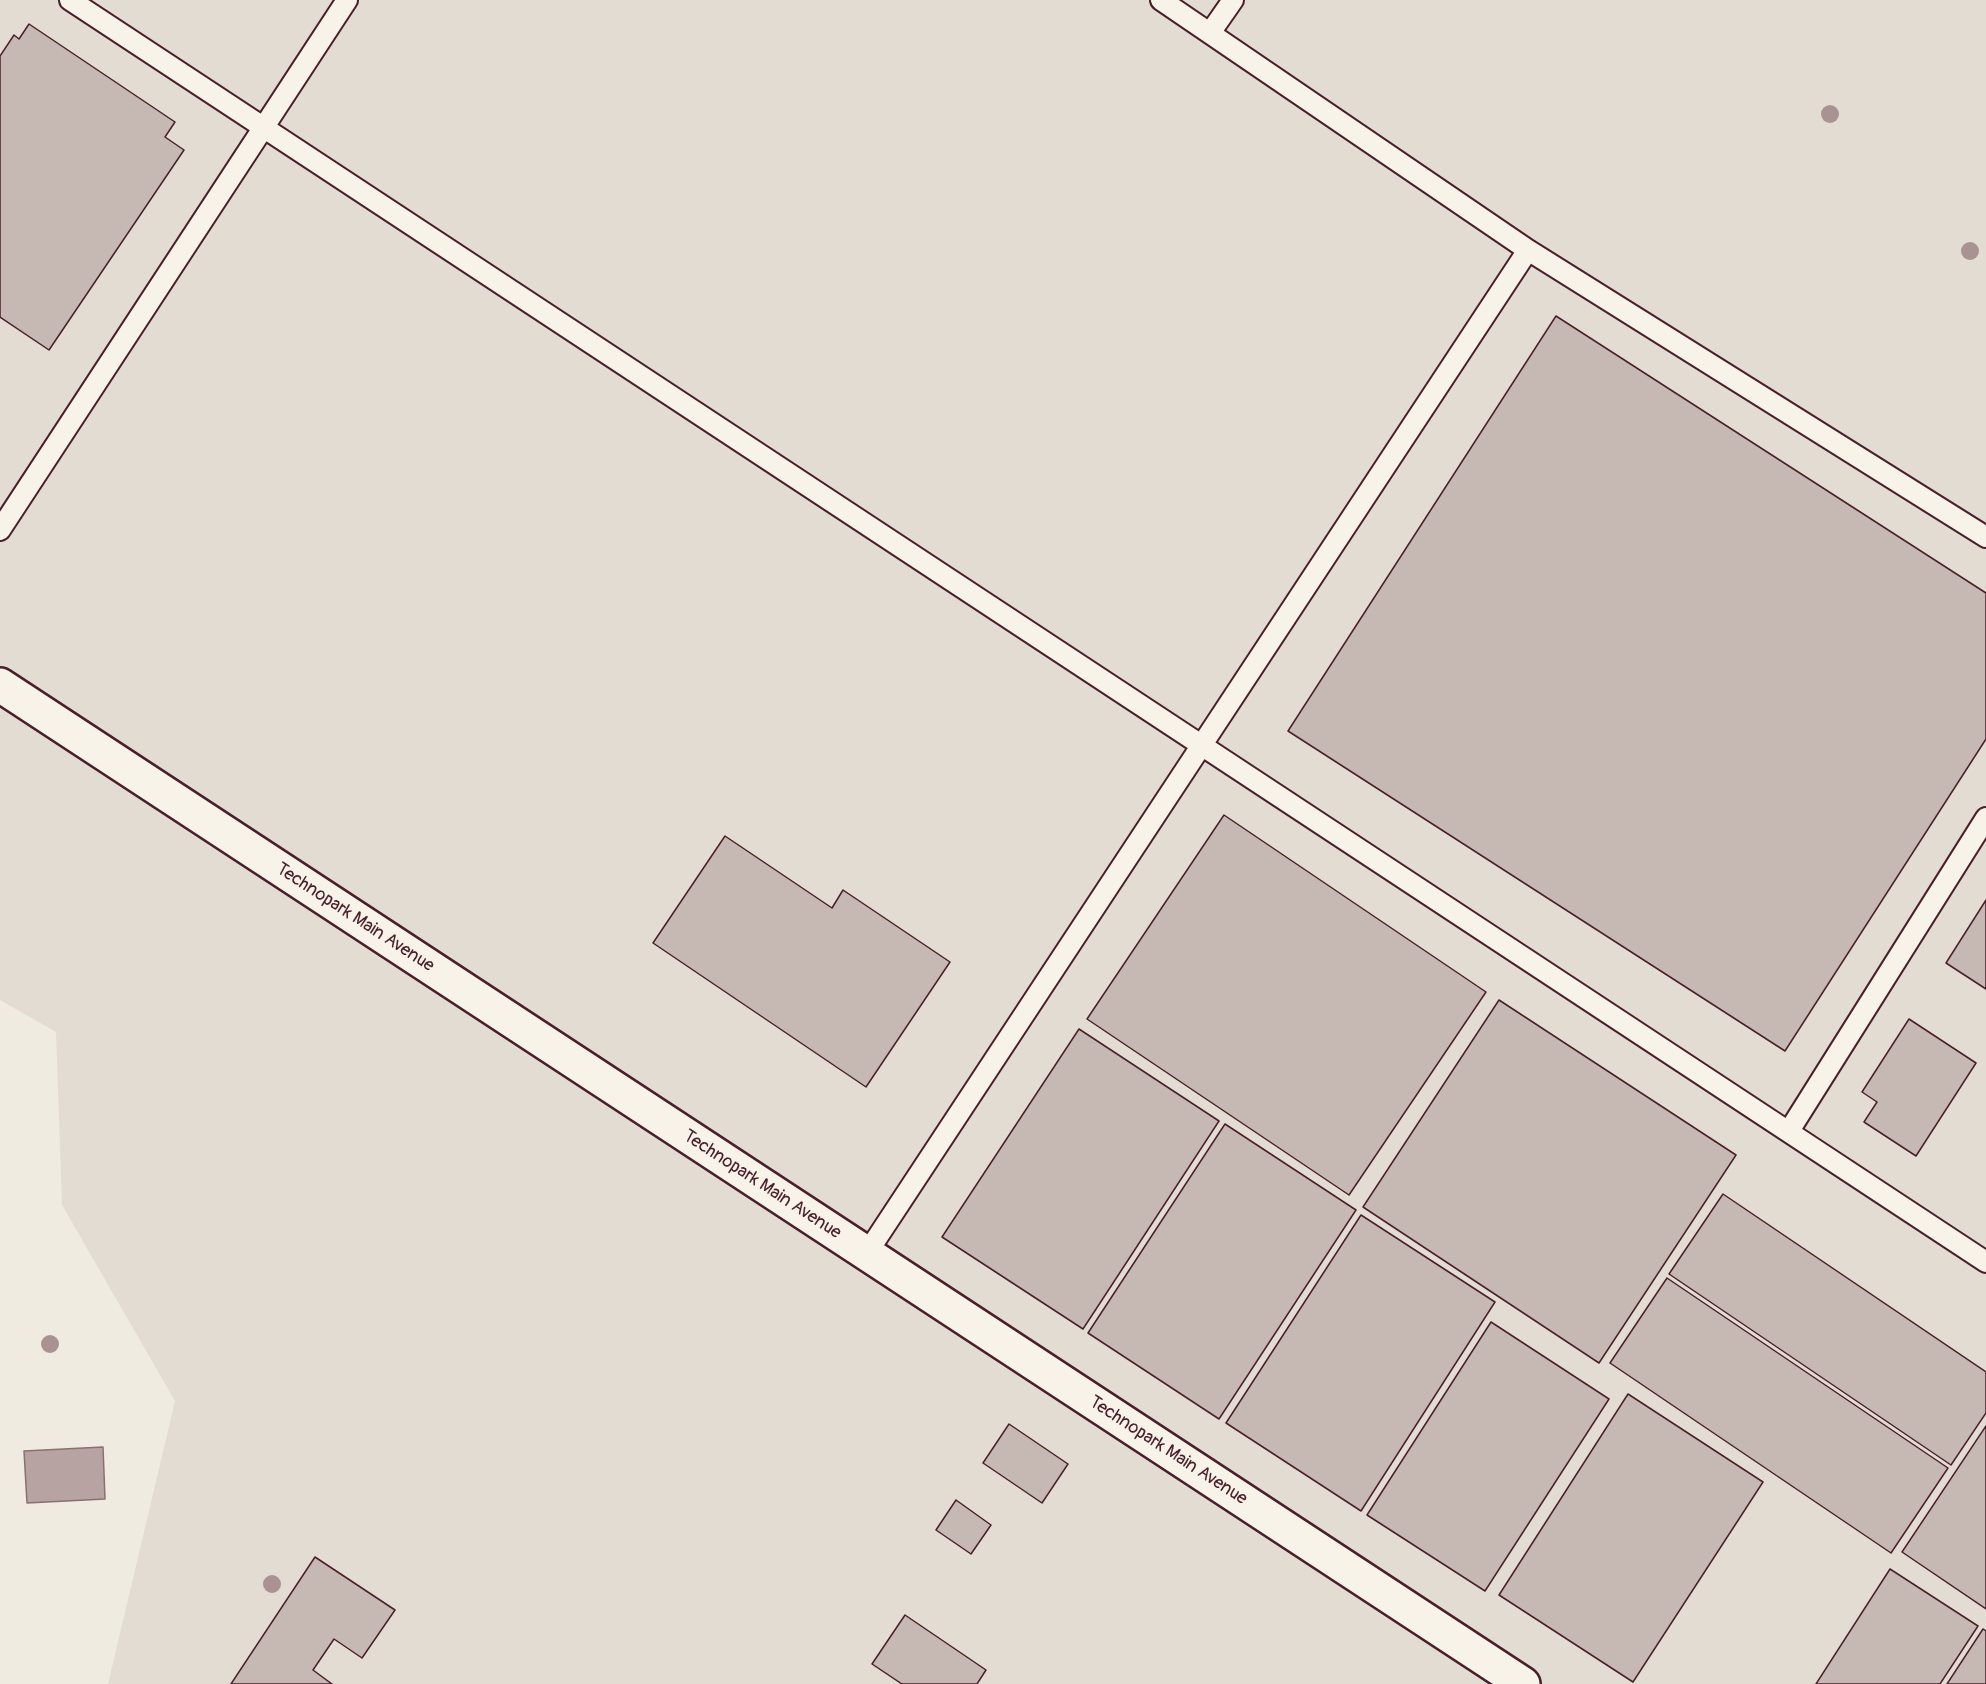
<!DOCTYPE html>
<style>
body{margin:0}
canvas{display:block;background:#f0ebe0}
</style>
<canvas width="1986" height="1684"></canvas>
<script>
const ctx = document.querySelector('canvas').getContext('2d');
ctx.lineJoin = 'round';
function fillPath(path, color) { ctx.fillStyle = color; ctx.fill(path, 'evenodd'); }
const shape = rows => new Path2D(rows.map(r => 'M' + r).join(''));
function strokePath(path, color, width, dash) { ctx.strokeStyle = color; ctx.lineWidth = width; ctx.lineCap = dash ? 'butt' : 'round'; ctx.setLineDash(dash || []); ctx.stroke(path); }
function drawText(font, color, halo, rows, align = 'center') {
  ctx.font = font + ' Pangolin,sans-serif'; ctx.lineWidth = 5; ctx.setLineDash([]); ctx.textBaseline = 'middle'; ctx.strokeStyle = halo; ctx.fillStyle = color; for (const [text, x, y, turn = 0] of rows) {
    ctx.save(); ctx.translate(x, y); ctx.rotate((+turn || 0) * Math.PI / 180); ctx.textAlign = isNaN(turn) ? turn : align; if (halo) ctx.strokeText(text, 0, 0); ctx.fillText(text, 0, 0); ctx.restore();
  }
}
fillPath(shape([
 [0,0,1986,0,1986,1684,108,1684,175,1401,62,1205,56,1032,0,1000]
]), '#e3dcd2');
const water = shape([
 [103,1447,105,1499,27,1503,24,1451,103,1447]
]);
fillPath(water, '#b7a4a2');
strokePath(water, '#8b6f72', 1.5);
const building = shape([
 [29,24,175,122,165,137,184,150,49,350,0,317,0,56,14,35,19,39,29,24],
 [1556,316,1986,593,1986,739,1785,1051,1288,731,1556,316],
 [1224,815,1486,992,1349,1195,1087,1019,1224,815],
 [725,836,832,908,843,890,950,962,866,1087,653,943,725,836],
 [1986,900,1986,989,1946,963,1986,900],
 [1499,1000,1736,1155,1599,1363,1363,1207,1499,1000],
 [1909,1019,1976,1063,1916,1156,1864,1122,1877,1102,1862,1092,1909,1019],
 [1079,1029,1219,1121,1083,1329,942,1237,1079,1029],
 [1225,1124,1356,1210,1219,1419,1088,1333,1225,1124],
 [1723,1194,1986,1372,1986,1413,1951,1465,1669,1274,1723,1194],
 [1361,1215,1495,1302,1361,1511,1226,1423,1361,1215],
 [1667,1278,1948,1468,1891,1553,1610,1363,1667,1278],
 [1491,1322,1609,1399,1485,1591,1367,1515,1491,1322],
 [1628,1394,1763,1482,1633,1682,1499,1595,1628,1394],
 [1009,1424,1068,1464,1042,1503,983,1463,1009,1424],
 [1986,1426,1986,1609,1902,1552,1986,1426],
 [956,1500,991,1525,971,1554,936,1530,956,1500],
 [315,1557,395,1610,362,1658,334,1639,313,1670,332,1684,231,1684,315,1557],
 [1890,1569,1978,1626,1940,1684,1816,1684,1890,1569],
 [905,1615,986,1670,977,1684,902,1684,872,1664,905,1615],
 [1983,1629,1986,1631,1986,1684,1947,1684,1983,1629]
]);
fillPath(building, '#c6b8b3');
strokePath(building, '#4a1f2b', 1.5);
const service = shape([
 [70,0,1986,1262],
 [1161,0,1528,250,1986,537],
 [1210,33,1233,0],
 [0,530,347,0],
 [1789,1131,1986,818],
 [867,1253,1528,250]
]);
const minor = shape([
 [0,685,1523,1684]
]);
strokePath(service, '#4a1f2b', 24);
strokePath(minor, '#4a1f2b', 38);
strokePath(service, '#f7f3e8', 20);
strokePath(minor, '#f7f3e8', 33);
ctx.fillStyle = '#a89292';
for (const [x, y] of [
 [1830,114],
 [1970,251],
 [50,1344],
 [272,1584]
]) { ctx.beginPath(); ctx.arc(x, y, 9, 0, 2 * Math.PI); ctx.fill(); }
drawText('18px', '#4a1f2b', '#f7f3e8', [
 ["Technopark Main Avenue",355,918,33],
 ["Technopark Main Avenue",762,1185,33],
 ["Technopark Main Avenue",1168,1451,33]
]);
</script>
